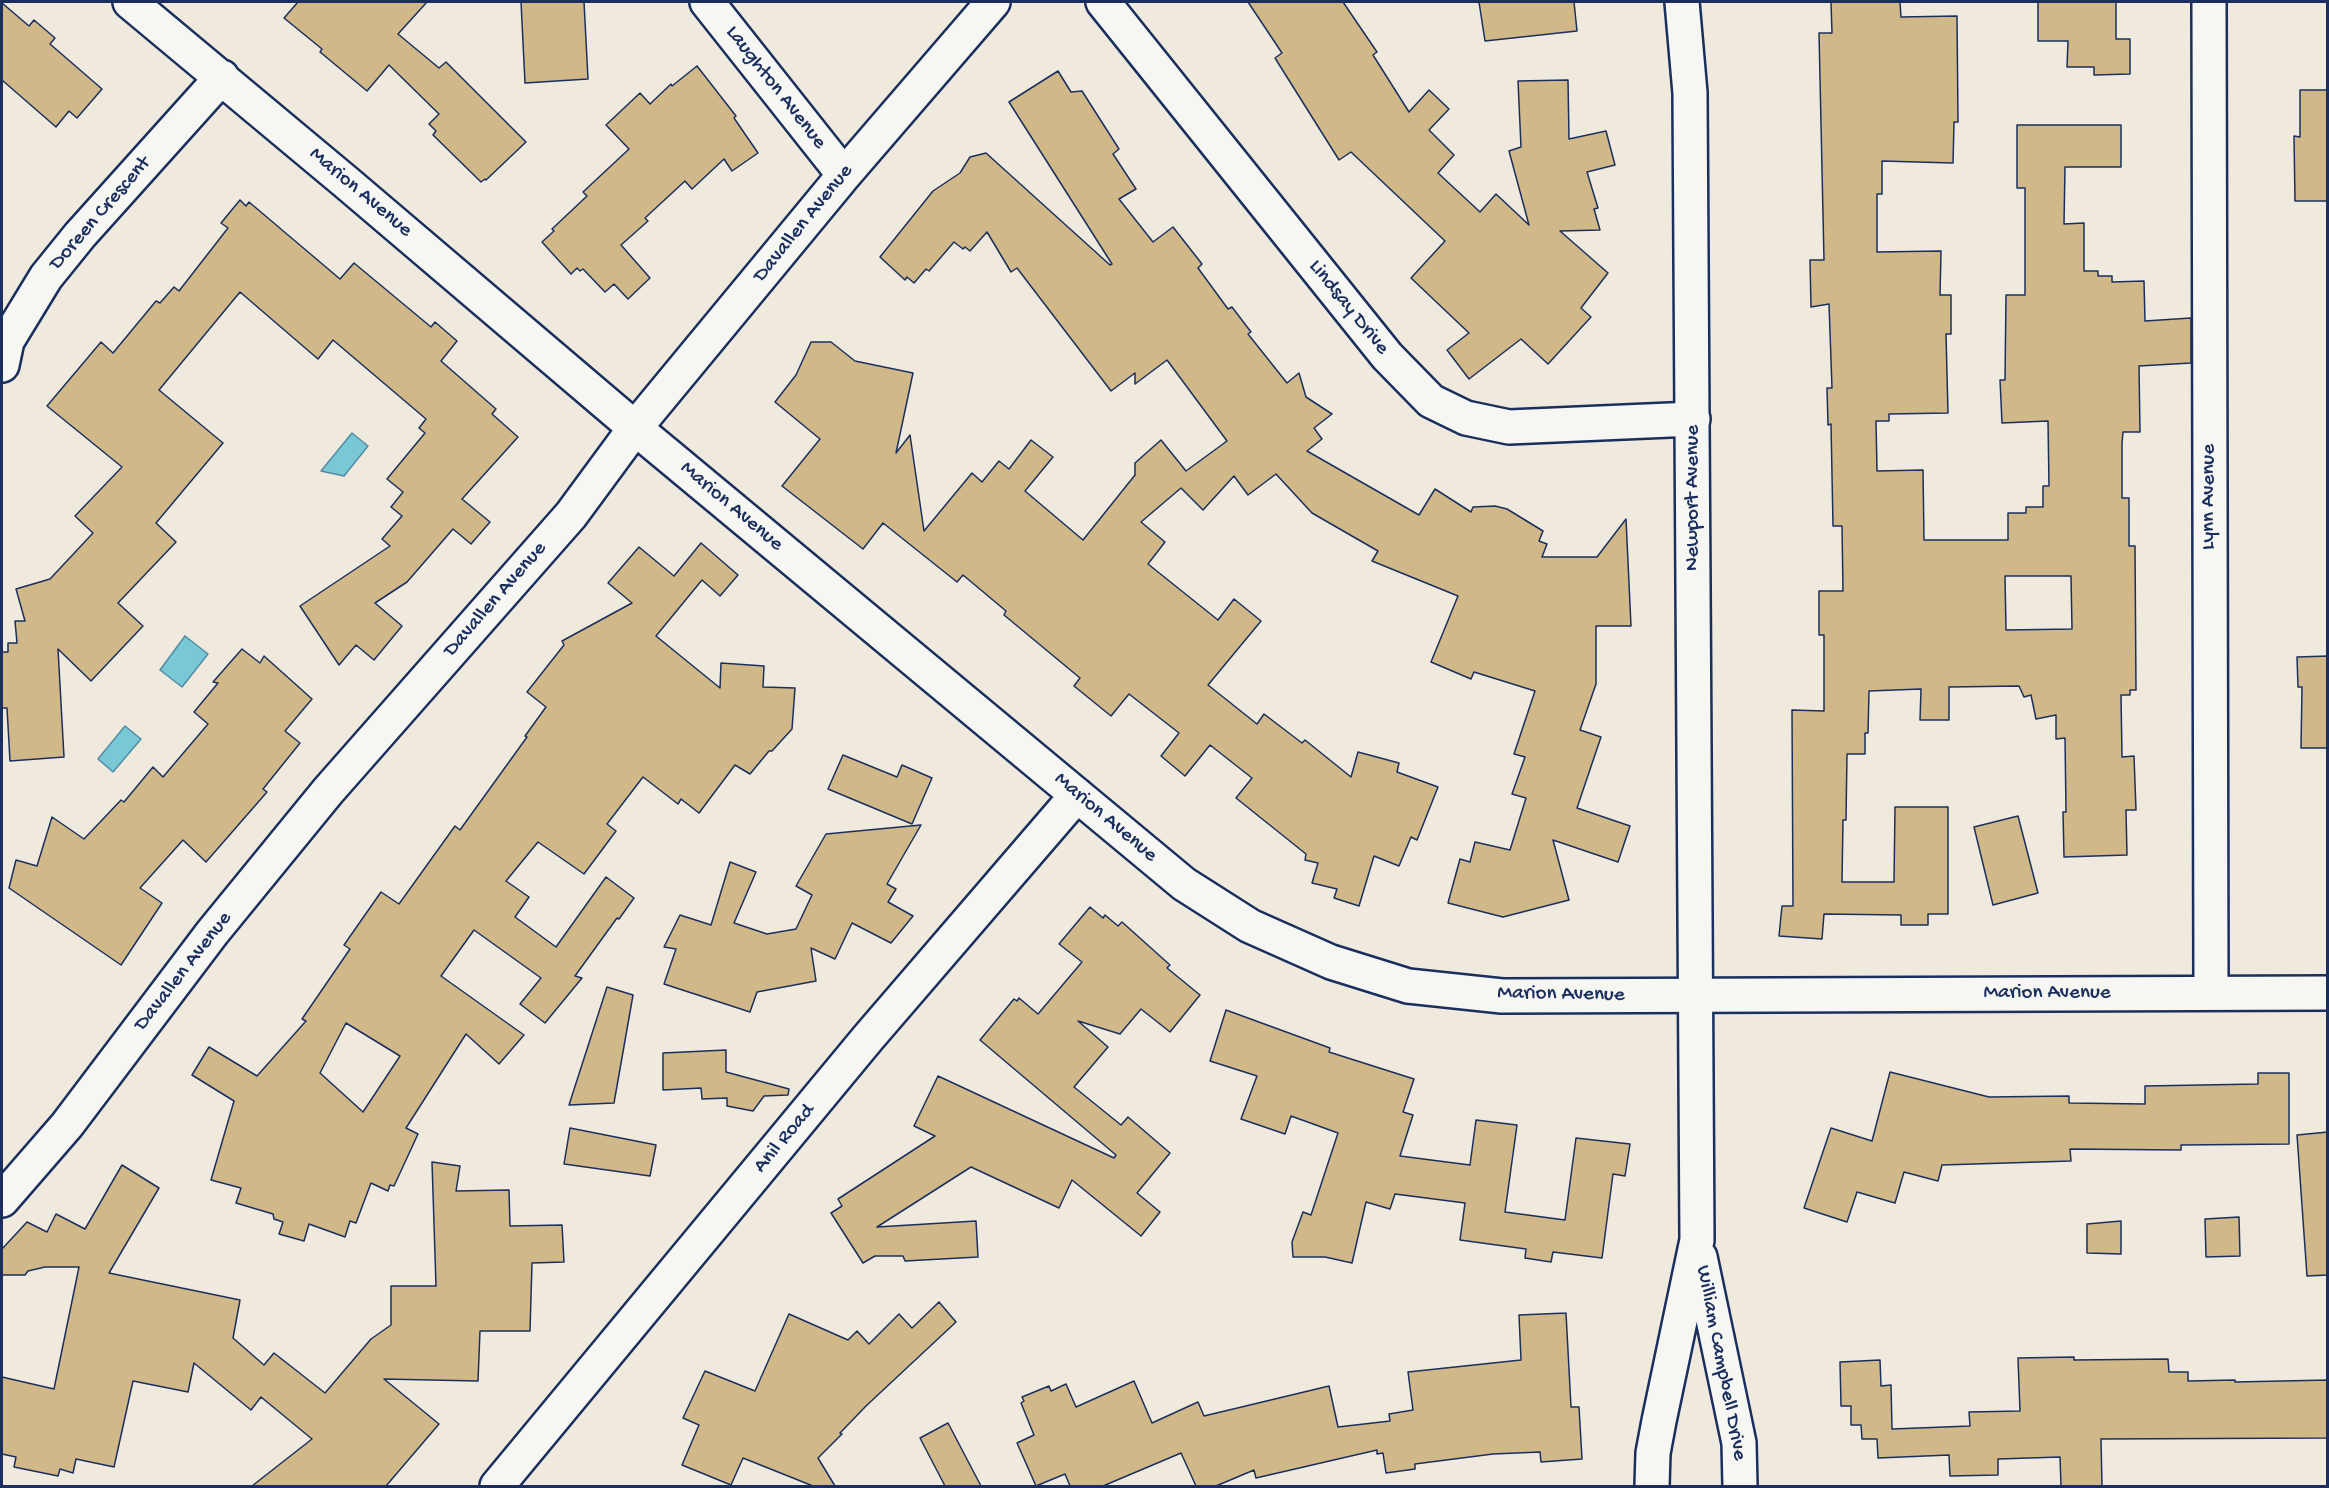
<!DOCTYPE html>
<style>
body{margin:0}
#map{position:relative;width:2329px;height:1488px;overflow:hidden;background:#efeadd;font-family:"Gochi Hand",sans-serif}
canvas{display:block}
.frame{position:absolute;inset:0;border:3px solid #1b2f5e;pointer-events:none}
</style>
<div id="map">
<canvas width="2329" height="1488"></canvas>
<div class="frame"></div>
</div>
<script>
const ctx = document.querySelector('canvas').getContext('2d');
ctx.lineJoin = 'round';
function fillPath(path, color) { ctx.fillStyle = color; ctx.fill(path, 'evenodd'); }
const shape = rows => new Path2D(rows.map(r => 'M' + r).join(''));
function strokePath(path, color, width, dash) { ctx.strokeStyle = color; ctx.lineWidth = width; ctx.lineCap = dash ? 'butt' : 'round'; ctx.setLineDash(dash || []); ctx.stroke(path); }
function drawText(font, color, halo, rows, align = 'center') {
  ctx.font = font + ' "Gochi Hand",sans-serif'; ctx.lineWidth = 6; ctx.setLineDash([]); ctx.textBaseline = 'middle'; ctx.strokeStyle = halo; ctx.fillStyle = color; for (const [text, x, y, turn = 0] of rows) {
    ctx.save(); ctx.translate(x, y); ctx.rotate((+turn || 0) * Math.PI / 180); ctx.textAlign = isNaN(turn) ? turn : align; if (halo) ctx.strokeText(text, 0, 0); ctx.fillText(text, 0, 0); ctx.restore();
  }
}
const water = shape([
 [352,433,368,446,344,476,321,471,352,433],
 [185,636,208,654,182,687,160,670,185,636],
 [125,726,141,739,113,772,98,759,125,726]
]);
fillPath(water, '#78c8d5');
strokePath(water, '#538ba5', 1.5);
const building = shape([
 [298,2,427,2,398,34,439,68,446,62,526,142,486,180,485,179,481,182,433,135,436,131,429,124,439,114,389,65,367,91,320,52,322,49,284,18,298,2],
 [521,2,584,2,588,79,525,83,521,2],
 [1248,2,1343,2,1377,52,1373,55,1409,112,1429,90,1449,109,1429,130,1454,155,1438,173,1480,212,1496,194,1529,225,1509,151,1521,147,1518,81,1568,80,1569,139,1606,131,1615,165,1587,172,1598,208,1594,209,1600,230,1560,231,1608,273,1581,308,1591,317,1548,364,1521,339,1469,379,1447,350,1469,333,1411,278,1445,241,1351,152,1339,160,1275,58,1282,53,1248,2],
 [1479,2,1574,2,1577,31,1485,41,1479,2],
 [1831,2,1900,2,1901,17,1957,16,1958,122,1954,122,1953,163,1882,161,1882,194,1877,194,1877,252,1941,251,1940,295,1951,295,1951,334,1946,334,1948,413,1889,414,1889,421,1876,421,1877,471,1923,470,1924,540,2008,540,2008,513,2026,513,2026,507,2043,507,2043,486,2049,486,2048,421,2002,423,2000,380,2005,380,2006,295,2025,295,2025,188,2017,188,2017,125,2121,125,2121,167,2065,167,2064,224,2084,223,2084,271,2098,271,2098,276,2112,276,2112,282,2144,281,2145,321,2191,318,2191,363,2139,366,2140,432,2123,432,2122,443,2122,498,2129,498,2129,546,2135,546,2136,690,2130,690,2130,695,2121,695,2122,757,2134,756,2136,810,2126,810,2127,855,2064,857,2063,812,2066,812,2065,738,2056,739,2056,715,2036,719,2031,695,2024,697,2019,686,1949,687,1949,720,1920,720,1921,689,1869,691,1868,733,1865,733,1865,754,1847,754,1846,820,1843,820,1842,882,1894,882,1895,807,1948,807,1948,914,1928,914,1928,925,1901,925,1901,915,1824,914,1822,939,1779,936,1782,906,1793,906,1792,710,1824,711,1824,635,1819,635,1819,591,1843,591,1842,526,1833,526,1831,424,1828,425,1827,388,1832,388,1829,304,1811,307,1810,260,1824,260,1819,33,1832,33,1831,2],
 [2005,576,2071,576,2072,629,2006,630,2005,576],
 [2038,2,2116,2,2116,39,2130,39,2130,74,2094,75,2094,67,2067,67,2068,41,2038,41,2038,2],
 [2,3,29,26,34,20,55,38,50,44,102,89,77,118,69,111,56,127,2,80,2,3],
 [697,66,736,116,734,118,758,153,732,171,724,159,692,189,685,181,645,218,648,221,621,245,650,278,628,299,614,284,605,292,583,269,580,271,577,268,571,274,542,242,554,231,552,229,587,196,583,192,629,149,606,125,640,93,650,104,671,84,672,86,697,66],
 [1058,71,1071,92,1082,91,1119,149,1113,154,1136,189,1119,199,1153,242,1173,227,1202,264,1198,268,1228,309,1232,307,1251,332,1248,334,1287,383,1299,373,1306,397,1332,414,1314,428,1322,439,1307,451,1419,515,1435,489,1471,512,1473,507,1495,506,1507,509,1543,531,1539,541,1547,544,1542,557,1597,557,1626,519,1631,626,1596,626,1596,684,1580,730,1601,737,1577,808,1630,826,1618,862,1553,840,1569,900,1503,917,1448,903,1460,859,1470,862,1475,842,1510,850,1526,798,1512,794,1525,757,1514,754,1535,691,1474,672,1471,679,1431,662,1458,596,1372,561,1378,551,1312,513,1276,474,1248,495,1234,476,1203,510,1181,488,1141,522,1165,542,1148,564,1218,620,1234,599,1261,621,1208,685,1257,724,1264,714,1302,743,1305,740,1351,777,1358,752,1399,763,1397,772,1438,787,1417,840,1411,837,1399,866,1374,856,1359,906,1334,898,1337,889,1312,883,1318,863,1305,860,1306,854,1236,798,1252,778,1210,745,1185,776,1161,756,1179,733,1129,694,1111,716,1074,686,1080,678,1004,615,1006,611,963,575,957,582,883,523,863,549,782,486,820,439,775,402,796,375,811,342,831,342,855,361,913,373,896,453,910,435,924,531,972,473,982,482,999,461,1009,469,1031,440,1053,457,1025,491,1083,540,1135,475,1135,463,1161,440,1186,471,1227,441,1167,360,1135,384,1135,373,1111,391,1017,268,1011,272,987,232,970,251,965,247,963,249,954,242,929,271,926,269,914,283,907,277,905,280,880,257,933,191,960,173,970,157,986,153,1110,265,1112,264,1009,102,1058,71],
 [2300,90,2328,90,2328,201,2295,201,2294,136,2300,137,2300,90],
 [240,200,246,206,249,202,340,279,354,263,431,327,435,322,457,341,441,361,496,409,492,414,518,437,462,499,490,522,471,544,453,529,407,582,375,603,402,626,374,660,356,645,339,665,300,606,390,546,382,539,402,516,391,507,403,492,387,479,425,433,419,428,426,419,333,340,318,359,240,292,159,390,223,443,156,523,176,542,118,603,143,626,91,681,58,649,64,757,10,761,7,708,2,708,2,652,8,652,8,643,17,643,15,621,25,621,16,589,50,579,93,533,75,516,122,467,47,406,101,342,113,353,156,301,160,303,174,287,179,291,228,228,221,223,240,200],
 [701,543,738,575,720,596,702,580,656,636,720,688,721,663,764,666,763,687,795,688,792,729,772,751,769,751,750,774,735,765,699,813,681,799,678,804,643,777,607,824,616,831,584,874,538,842,506,881,529,897,515,917,556,947,606,877,634,898,619,919,617,918,575,976,582,978,545,1023,520,1004,541,978,474,930,441,976,524,1035,499,1064,466,1034,406,1128,418,1134,394,1186,390,1185,388,1191,371,1183,356,1223,350,1221,345,1237,309,1224,304,1241,279,1234,283,1222,274,1219,273,1214,236,1203,241,1188,211,1180,234,1101,192,1075,209,1047,257,1076,306,1021,302,1019,350,949,344,945,381,892,399,904,455,826,460,830,527,737,525,736,546,707,527,692,564,645,562,641,632,603,608,583,639,547,674,576,701,543],
 [346,1023,400,1056,363,1112,320,1073,346,1023],
 [242,649,260,663,264,656,312,699,285,731,300,743,263,789,267,792,206,862,183,840,140,888,162,903,121,965,9,888,16,860,37,866,52,817,84,839,121,800,124,802,153,767,163,777,208,724,194,712,218,683,213,682,242,649],
 [2328,656,2328,748,2301,748,2302,687,2298,687,2297,657,2328,656],
 [843,755,897,777,902,765,932,778,912,824,828,789,843,755],
 [2018,816,2038,893,1993,905,1974,827,2018,816],
 [921,825,887,884,896,889,888,902,913,916,891,943,852,923,835,959,811,948,816,981,757,992,750,1012,664,984,676,949,664,947,680,915,711,925,730,862,756,872,734,923,767,934,796,929,812,895,796,886,826,834,921,825],
 [1090,907,1103,918,1105,915,1118,926,1122,922,1170,965,1167,968,1200,995,1170,1032,1141,1009,1120,1034,1078,1021,1108,1047,1074,1087,1121,1125,1128,1117,1170,1153,1137,1193,1160,1212,1141,1236,1072,1180,1059,1208,971,1167,877,1227,976,1221,978,1257,905,1261,903,1256,875,1256,863,1263,831,1213,842,1206,838,1199,935,1136,914,1126,938,1076,1114,1158,1116,1155,980,1040,1014,999,1017,1001,1019,998,1038,1014,1082,962,1059,944,1090,907],
 [607,987,633,995,614,1103,569,1105,607,987],
 [1226,1010,1330,1048,1329,1052,1414,1079,1403,1112,1413,1115,1400,1156,1470,1165,1476,1120,1517,1125,1505,1212,1565,1220,1576,1138,1630,1144,1625,1176,1613,1174,1602,1258,1553,1252,1551,1262,1525,1258,1526,1249,1460,1240,1465,1203,1395,1194,1390,1209,1366,1202,1352,1263,1325,1257,1293,1257,1292,1242,1303,1212,1311,1215,1338,1133,1291,1116,1285,1134,1241,1119,1257,1076,1210,1061,1226,1010],
 [726,1050,726,1072,789,1089,788,1095,764,1096,753,1111,727,1106,727,1098,702,1099,701,1088,663,1090,663,1053,726,1050],
 [1890,1072,1989,1097,2069,1096,2069,1103,2145,1104,2145,1086,2258,1084,2258,1073,2289,1073,2289,1144,2181,1145,2181,1150,2070,1149,2071,1161,1942,1165,1938,1181,1904,1172,1895,1203,1857,1192,1847,1222,1804,1208,1831,1128,1872,1141,1890,1072],
 [570,1128,656,1145,650,1176,564,1164,570,1128],
 [2328,1132,2328,1275,2307,1276,2297,1135,2328,1132],
 [432,1162,460,1166,456,1191,509,1190,510,1226,562,1225,564,1262,532,1263,530,1331,480,1331,478,1381,384,1379,439,1424,386,1486,252,1486,312,1439,261,1397,251,1410,194,1363,188,1392,133,1381,114,1467,76,1459,73,1473,60,1469,58,1476,14,1467,16,1457,2,1454,2,1377,54,1389,79,1267,45,1267,28,1271,25,1275,2,1275,2,1249,27,1222,47,1232,56,1214,85,1229,122,1165,159,1188,109,1273,240,1300,233,1338,264,1365,274,1353,325,1393,371,1339,391,1325,391,1286,436,1286,432,1162],
 [2239,1217,2240,1256,2206,1257,2205,1219,2239,1217],
 [2121,1221,2121,1254,2087,1253,2087,1224,2121,1221],
 [939,1302,956,1322,866,1406,840,1433,842,1434,818,1458,835,1486,813,1486,743,1458,731,1485,682,1465,699,1425,683,1418,705,1371,755,1391,789,1314,848,1340,857,1331,869,1344,899,1314,912,1328,939,1302],
 [1566,1313,1571,1407,1579,1407,1582,1459,1541,1462,1540,1452,1493,1454,1415,1464,1415,1469,1386,1473,1383,1453,1377,1454,1377,1450,1256,1478,1254,1470,1216,1486,1196,1486,1181,1453,1103,1486,1070,1486,1065,1474,1036,1486,1017,1443,1034,1435,1021,1403,1024,1401,1022,1397,1049,1386,1051,1391,1066,1384,1076,1407,1134,1381,1152,1423,1198,1402,1204,1416,1329,1386,1338,1427,1390,1421,1389,1414,1413,1410,1408,1372,1521,1360,1519,1315,1566,1313],
 [2074,1357,2074,1360,2168,1359,2169,1372,2188,1372,2188,1381,2235,1380,2235,1382,2328,1380,2328,1438,2101,1439,2102,1486,2061,1486,2060,1457,1998,1459,1998,1475,1950,1476,1949,1455,1878,1458,1877,1439,1862,1439,1861,1425,1851,1425,1851,1406,1841,1406,1840,1362,1880,1360,1881,1386,1891,1385,1892,1429,1970,1426,1969,1412,2020,1411,2018,1358,2074,1357],
 [948,1423,981,1486,945,1486,920,1438,948,1423]
]);
fillPath(building, '#d1b888');
strokePath(building, '#1b2f5e', 1.5);
const minor = shape([
 [130,2,347,183,635,428,1184,884,1250,926,1331,962,1408,986,1502,996,2328,993],
 [707,2,844,175],
 [1103,2,1387,356,1431,401,1466,418,1509,427,1693,419],
 [2209,2,2211,993],
 [2,365,7,341,46,277,80,235,222,77],
 [2,1200,67,1125,212,933,328,791,571,515,635,428,844,175,993,2],
 [497,1486,868,1038,1077,795]
]);
const tertiary = shape([
 [1700,1257,1739,1443,1740,1486],
 [1652,1486,1653,1453,1659,1421,1697,1240,1690,93,1682,2]
]);
strokePath(minor, '#1b2f5e', 38);
strokePath(tertiary, '#1b2f5e', 38);
strokePath(minor, '#f6f6f2', 33);
strokePath(tertiary, '#f6f6f2', 33);
drawText('21px', '#1b2f5e', '#f6f6f2', [
 ["Laughton Avenue",775,88,52],
 ["Marion Avenue",360,193,40],
 ["Doreen Crescent",101,214,-49],
 ["Davallen Avenue",804,224,-51],
 ["Lindsay Drive",1348,308,51],
 ["Lynn Avenue",2210,497,-90],
 ["Newport Avenue",1694,498,-90],
 ["Marion Avenue",731,507,40],
 ["Davallen Avenue",496,600,-49],
 ["Marion Avenue",1105,818,40],
 ["Davallen Avenue",184,972,-52],
 ["Marion Avenue",2047,994],
 ["Marion Avenue",1561,995,1],
 ["Anil Road",785,1139,-50],
 ["William Campbell Drive",1720,1363,79]
]);
</script>
